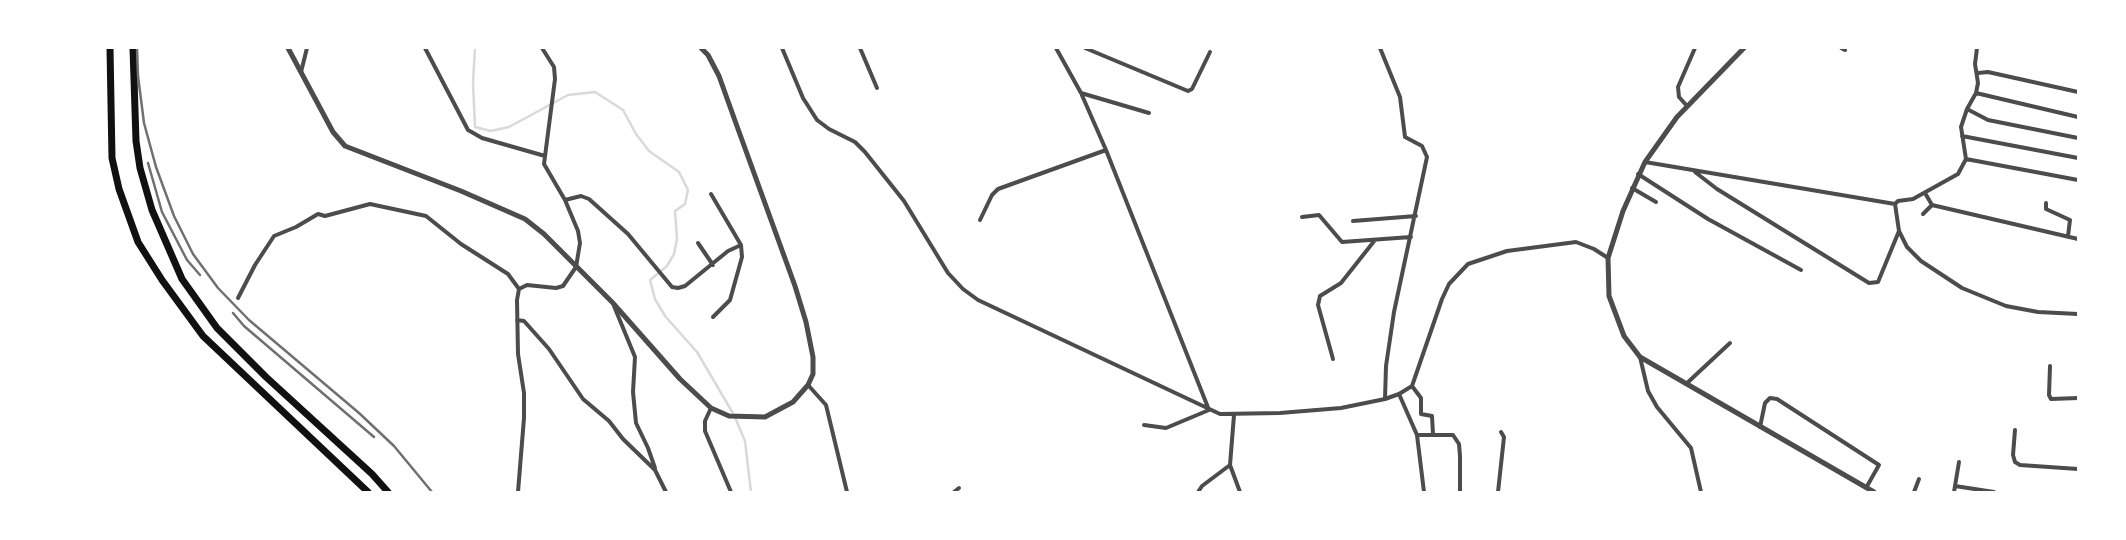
<!DOCTYPE html>
<style>
body{margin:0}
#map{position:relative;width:2126px;height:540px;overflow:hidden;background:#fff;font-family:"Nunito Sans",sans-serif}
canvas{display:block}
.frame{position:absolute;inset:0;border:49px solid #fff;pointer-events:none}
</style>
<div id="map">
<canvas width="2126" height="540"></canvas>
<div class="frame"></div>
</div>
<script>
const ctx = document.querySelector('canvas').getContext('2d');
ctx.lineJoin = 'round';
const shape = rows => new Path2D(rows.map(r => 'M' + r).join(''));
function strokePath(path, color, width, dash) { ctx.strokeStyle = color; ctx.lineWidth = width; ctx.lineCap = dash ? 'butt' : 'round'; ctx.setLineDash(dash || []); ctx.stroke(path); }
strokePath(shape([
 [475,48,473,83,475,127,491,131,509,127,568,95,595,92,623,110,636,134,649,151,679,172,688,190,685,204,675,211,677,239,674,254,667,266,650,280,655,299,665,316,697,352,734,415,745,441,751,492]
]), '#d9d9d9', 2.5);
strokePath(shape([
 [425,48,468,130,482,138,545,156],
 [782,48,803,98,817,120,829,129,855,142,865,152,904,201,948,273,963,289,978,300,1220,414,1280,413,1341,408,1385,399,1399,394,1412,386,1442,299,1449,284,1468,264,1507,251,1576,242,1594,249,1608,258],
 [860,48,877,88],
 [1056,48,1081,93,1106,150,1209,410],
 [1085,48,1188,91,1192,89,1210,52],
 [1380,48,1400,97,1405,137,1422,146,1427,157,1394,312,1386,366,1385,399],
 [1841,48,1845,50],
 [301,72,307,48],
 [1978,73,1988,72,2078,92],
 [1081,93,1149,113],
 [1976,93,2078,117],
 [1687,106,1679,97,1678,87,1695,48],
 [1967,109,1988,120,2078,138],
 [1962,136,2078,158],
 [1966,159,2078,180],
 [1645,162,1895,204],
 [1695,172,1717,189,1869,283,1878,282,1899,231],
 [1638,174,1708,219,1801,270],
 [1632,188,1656,202],
 [1925,193,1932,205,2078,239],
 [711,194,741,245],
 [565,200,581,196,589,199,628,234,672,287,678,288,685,286,728,251,741,245,742,257,730,300,713,317],
 [2046,203,2046,209,2070,220,2068,236],
 [1895,204,1899,231,1907,247,1921,261,1962,288,2006,306,2038,312,2078,314],
 [1895,204,1898,201,1913,199,1958,174,1966,159,1961,127,1967,109,1976,93,1978,83,1975,64,1977,48],
 [1923,214,1932,205],
 [1302,217,1319,215,1342,242,1411,237],
 [980,220,992,195,998,189,1106,150],
 [1353,221,1416,216],
 [698,243,713,265],
 [238,298,255,265,274,236,296,227,318,214,325,216,370,204,426,216,461,244,508,274,519,289],
 [614,306,635,357,633,392,636,423,648,448,655,468],
 [517,320,524,321,549,349,583,399,609,421,623,439,655,470,666,492],
 [1640,357,1648,391,1657,407,1691,448,1701,492],
 [1333,359,1318,305,1320,296,1341,283,1375,240],
 [2050,366,2049,395,2051,399,2078,398],
 [1686,384,1730,343],
 [808,385,826,405,847,492],
 [1412,386,1421,398,1421,414,1432,416,1433,434],
 [1399,394,1417,435,1424,492],
 [711,408,705,421,705,431,731,492],
 [1234,415,1230,465,1240,492],
 [1144,425,1166,428,1209,410],
 [1760,427,1765,403,1770,398,1777,399,1879,465,1866,488],
 [2015,430,2013,455,2015,462,2020,465,2078,469],
 [1417,435,1453,435,1459,444,1460,456,1460,492],
 [1955,486,1994,492],
 [518,492,524,418,524,393,518,354,517,300,519,289,527,285,556,288,563,286,576,267,580,243,578,231,565,200,544,164,555,79,554,67,542,48],
 [954,492,959,488],
 [1198,492,1202,486,1230,465],
 [1498,492,1504,437,1501,432],
 [1914,492,1919,479],
 [1954,492,1959,462]
]), '#4c4c4c', 4);
strokePath(shape([
 [288,48,333,132,345,146,461,191,525,219,544,234,612,302,680,379,711,408,729,416,765,417,793,402,808,385,813,374,813,357,806,322,795,286,738,129,719,76,708,55,701,48],
 [1744,48,1677,117,1645,162,1623,211,1608,258,1609,296,1624,336,1640,357,1874,492]
]), '#4c4c4c', 5);
strokePath(shape([
 [110,48,112,158,119,189,138,242,162,280,203,336,368,492],
 [133,48,136,141,140,168,152,210,182,279,217,328,266,377,372,474,388,492]
]), '#111', 7);
strokePath(shape([
 [137,48,138,76,144,123,156,167,174,216,193,254,218,288,249,320,359,413,394,446,432,492],
 [148,163,162,212,187,260,200,275],
 [233,313,244,326,374,437]
]), '#707070', 2.5);
</script>
